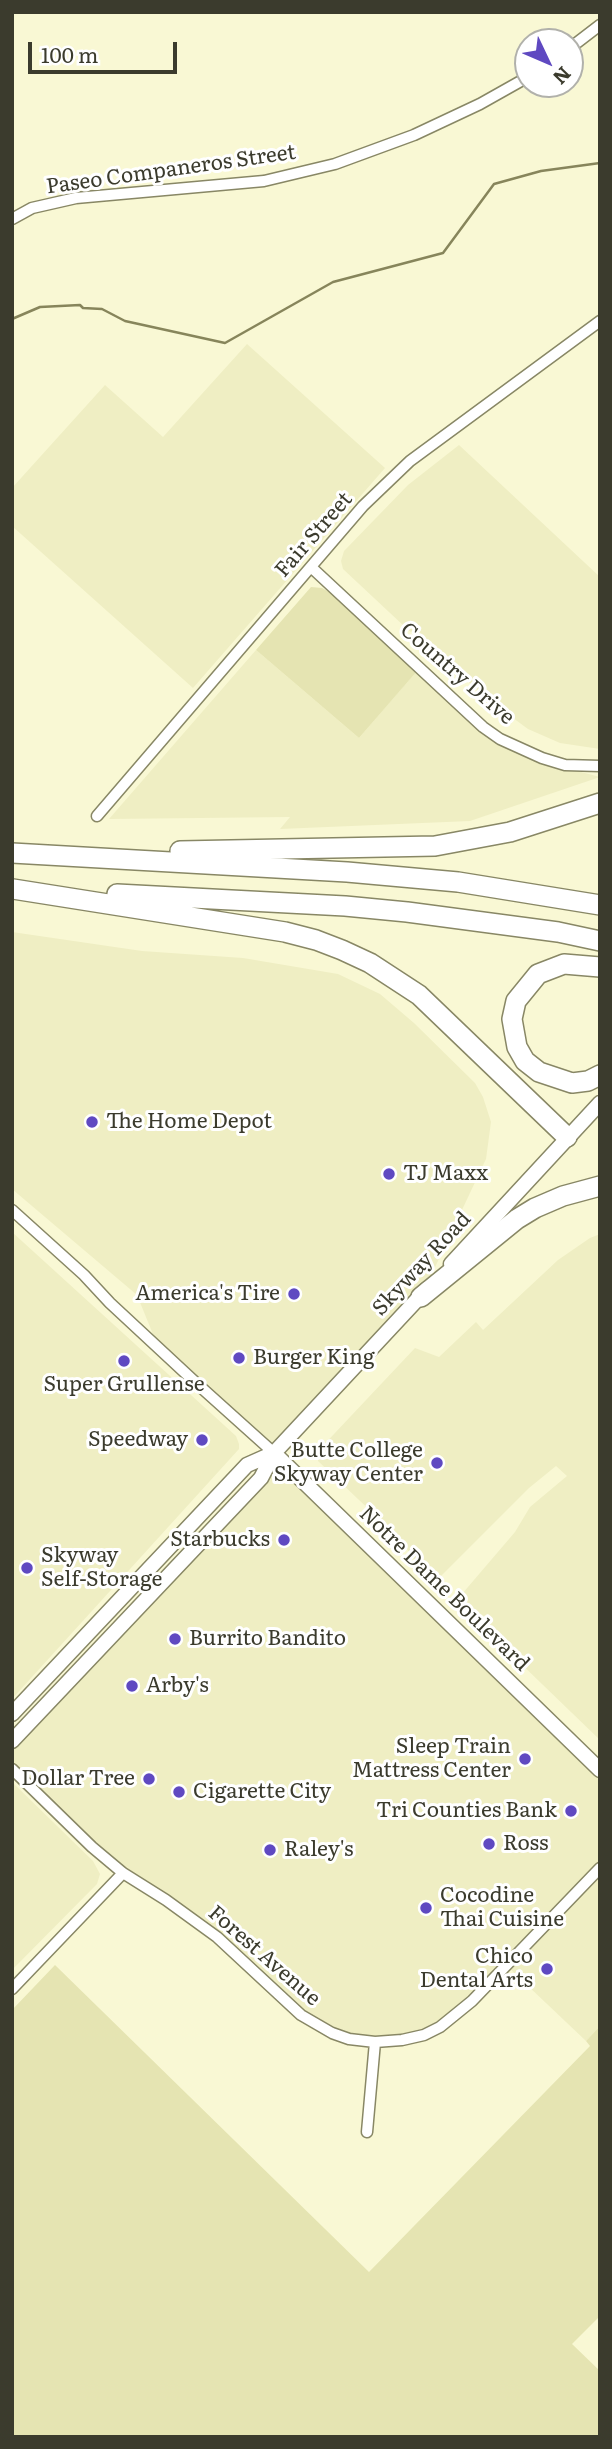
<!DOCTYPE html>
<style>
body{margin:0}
#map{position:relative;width:612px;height:2449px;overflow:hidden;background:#f9f8d4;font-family:Literata,serif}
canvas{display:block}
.frame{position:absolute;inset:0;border:14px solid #3b3b2d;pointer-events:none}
.north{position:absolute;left:514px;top:28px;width:70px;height:70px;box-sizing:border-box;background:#fff;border:2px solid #b1b1ab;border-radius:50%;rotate:134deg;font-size:19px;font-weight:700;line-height:28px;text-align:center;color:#3b3b2d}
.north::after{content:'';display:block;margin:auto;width:24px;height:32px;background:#5f49c1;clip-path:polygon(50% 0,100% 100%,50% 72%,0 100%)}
.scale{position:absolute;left:28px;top:42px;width:149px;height:32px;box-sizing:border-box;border:4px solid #3b3b2d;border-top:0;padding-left:9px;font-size:21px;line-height:24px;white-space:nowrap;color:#3b3b2d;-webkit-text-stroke:5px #fff;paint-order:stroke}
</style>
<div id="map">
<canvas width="612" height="2449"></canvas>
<div class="frame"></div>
<div class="north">N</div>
<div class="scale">100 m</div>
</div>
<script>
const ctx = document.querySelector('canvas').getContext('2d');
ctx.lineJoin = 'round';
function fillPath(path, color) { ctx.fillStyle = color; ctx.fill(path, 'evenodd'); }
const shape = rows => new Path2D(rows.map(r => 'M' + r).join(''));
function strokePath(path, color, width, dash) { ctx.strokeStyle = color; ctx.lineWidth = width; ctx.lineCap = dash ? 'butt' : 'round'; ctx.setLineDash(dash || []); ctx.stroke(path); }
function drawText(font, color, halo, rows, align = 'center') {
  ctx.font = font + ' Literata,serif'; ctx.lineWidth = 6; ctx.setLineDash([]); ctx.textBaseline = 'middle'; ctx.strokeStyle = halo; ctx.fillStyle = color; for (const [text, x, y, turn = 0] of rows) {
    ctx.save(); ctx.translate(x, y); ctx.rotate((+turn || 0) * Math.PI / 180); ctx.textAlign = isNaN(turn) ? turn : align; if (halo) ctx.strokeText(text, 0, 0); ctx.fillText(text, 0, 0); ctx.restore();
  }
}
fillPath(shape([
 [247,344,385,468,193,688,12,526,12,488,105,385,163,437],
 [459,445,600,577,600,749,560,743,528,729,494,704,405,627,343,569,341,561,344,551,408,485],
 [256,650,359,738,416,672,482,732,547,763,600,777,470,821,280,829,290,817,109,819],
 [12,932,142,951,243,958,338,974,380,994,414,1023,475,1083,483,1097,491,1122,486,1159,421,1297,274,1453,600,1770,600,2026,586,2041,507,1966,440,2027,375,2042,315,2025,217,1937,123,1873,12,1769,12,1741,274,1453,159,1349,137,1295,12,1189],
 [12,1232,236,1436,239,1444,239,1449,12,1699],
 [600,1234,600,1740,456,1601,515,1532,530,1507,567,1476,556,1466,529,1488,440,1577,432,1575,415,1560,399,1538,318,1461,318,1451,415,1348,439,1357,476,1322,483,1330,558,1260,590,1238],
 [12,1782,93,1861,100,1874,97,1884,12,1970]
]), '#efeec3');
fillPath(shape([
 [311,587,322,588,334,595,418,670,359,738,256,650],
 [55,1965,369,2272,590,2046,586,2041,600,2026,600,2316,572,2344,600,2371,600,2437,12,2437,12,2010]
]), '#e5e4b2');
strokePath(shape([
 [12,319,40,307,80,305,83,308,102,309,125,321,225,343,333,282,443,253,494,184,541,171,600,163]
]), '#87855b', 2.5);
const street = shape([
 [570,48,600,25],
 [12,219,32,208,76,198,264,181,335,164,414,135,480,104,528,77],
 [311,567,483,727,500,739,542,758,565,765,600,766],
 [97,816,363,506,410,461,600,321],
 [12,1210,84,1275,110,1303,195,1382,274,1453],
 [12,1769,92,1847,123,1873,166,1900,217,1937,301,2015,332,2033,349,2039,375,2042,402,2040,424,2035,440,2027,472,2001,600,1868],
 [12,1989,123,1873],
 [367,2132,375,2042]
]);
const secondary = shape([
 [451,1264,600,1103],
 [274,1453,600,1770],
 [12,1714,247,1465,274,1453],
 [12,1741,261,1478,274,1453,427,1289]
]);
const highway = shape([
 [180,851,435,846,510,832,600,803],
 [12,853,347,872,458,882,600,905],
 [13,889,285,932,316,940,342,950,370,963,419,995,567,1137],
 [117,894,345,906,407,912,558,932,600,941],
 [600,967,564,964,538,974,516,1001,512,1019,517,1047,525,1061,539,1072,572,1083,588,1081,600,1075],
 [421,1297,517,1219,535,1208,563,1196,600,1186]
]);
strokePath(street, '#888765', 13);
strokePath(secondary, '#888765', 17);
strokePath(highway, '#888765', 22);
strokePath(street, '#fff', 10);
strokePath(secondary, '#fff', 14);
strokePath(highway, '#fff', 19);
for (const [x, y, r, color] of [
 [92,1122,7,"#5f49c1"],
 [389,1174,7,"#5f49c1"],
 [294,1294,7,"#5f49c1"],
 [239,1358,7,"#5f49c1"],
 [124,1361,7,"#5f49c1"],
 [202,1440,7,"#5f49c1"],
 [437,1463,7,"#5f49c1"],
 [284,1540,7,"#5f49c1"],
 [27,1568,7,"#5f49c1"],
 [175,1639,7,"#5f49c1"],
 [132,1686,7,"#5f49c1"],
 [525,1759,7,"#5f49c1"],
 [149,1779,7,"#5f49c1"],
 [179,1792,7,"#5f49c1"],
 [571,1811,7,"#5f49c1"],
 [489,1844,7,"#5f49c1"],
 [270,1850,7,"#5f49c1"],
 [426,1908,7,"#5f49c1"],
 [547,1969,7,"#5f49c1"]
]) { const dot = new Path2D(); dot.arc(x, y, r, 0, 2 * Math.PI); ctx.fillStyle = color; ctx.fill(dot); strokePath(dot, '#fff', 2.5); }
drawText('21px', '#3b3b2d', '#fff', [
 ["Paseo Companeros Street",171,170,-8],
 ["Fair Street",314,535,-49],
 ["Country Drive",457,674,41],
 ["Skyway Road",422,1264,-47],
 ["Notre Dame Boulevard",444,1589,44],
 ["Forest Avenue",264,1956,41]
]);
drawText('21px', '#3b3b2d', '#fff', [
 ["The Home Depot",106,1122],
 ["TJ Maxx",403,1174],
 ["America's Tire",280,1294,"right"],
 ["Burger King",253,1358],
 ["Super Grullense",124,1385,"center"],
 ["Speedway",188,1440,"right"],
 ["Butte College",423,1451,"right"],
 ["Skyway Center",423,1475,"right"],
 ["Starbucks",270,1540,"right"],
 ["Skyway",41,1556],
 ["Self-Storage",41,1580],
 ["Burrito Bandito",189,1639],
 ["Arby's",146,1686],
 ["Sleep Train",511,1747,"right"],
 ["Mattress Center",511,1771,"right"],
 ["Dollar Tree",135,1779,"right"],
 ["Cigarette City",193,1792],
 ["Tri Counties Bank",557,1811,"right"],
 ["Ross",503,1844],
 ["Raley's",284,1850],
 ["Cocodine",440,1896],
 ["Thai Cuisine",440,1920],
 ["Chico",533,1957,"right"],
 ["Dental Arts",533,1981,"right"]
], 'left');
</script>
